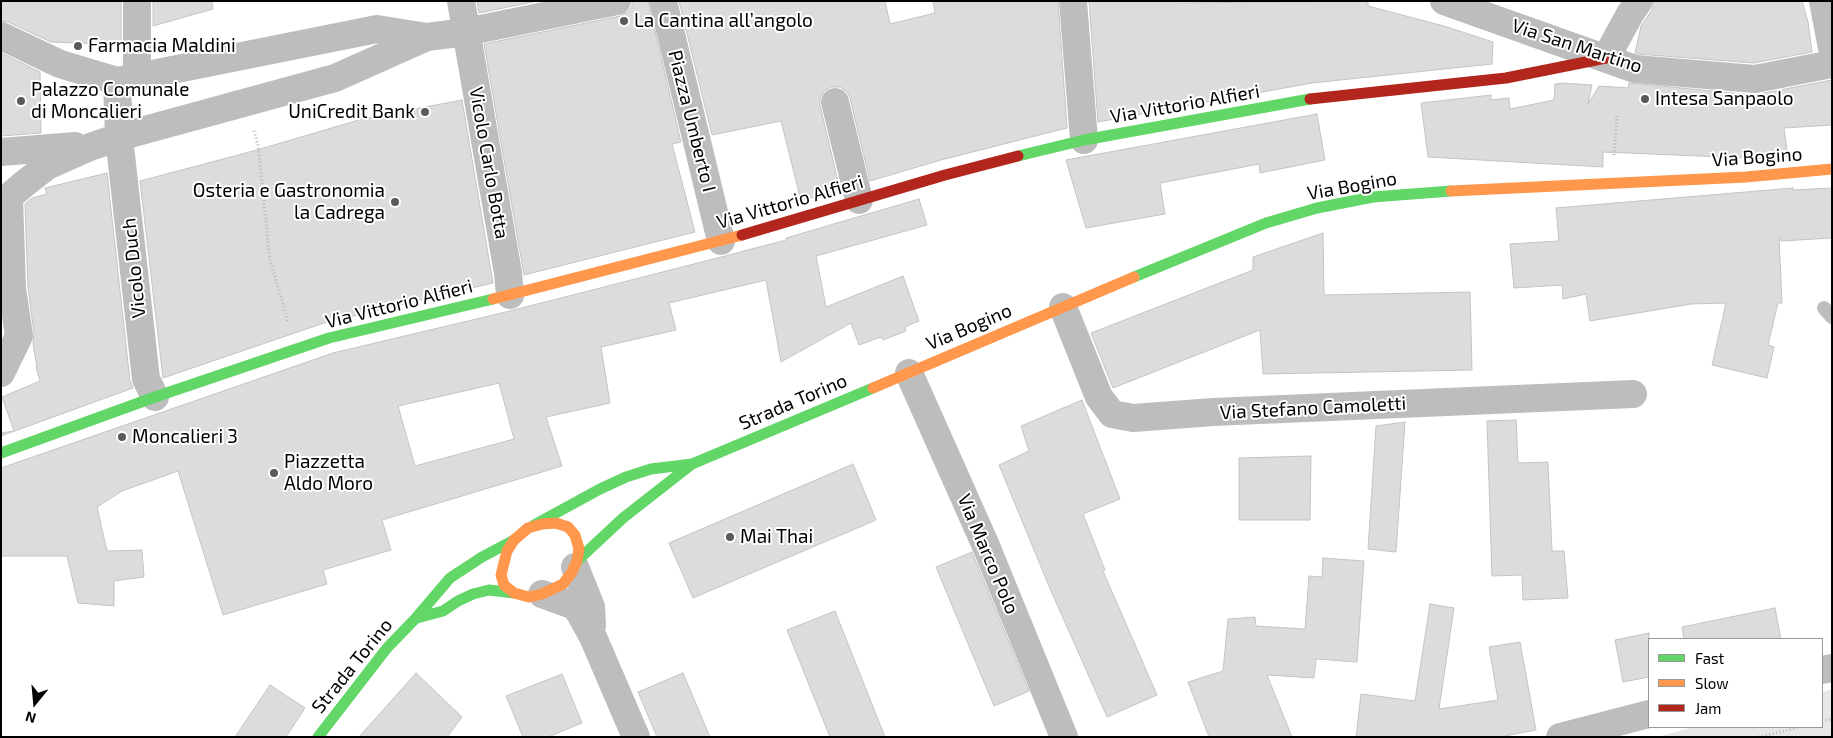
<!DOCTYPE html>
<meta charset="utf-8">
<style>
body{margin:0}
#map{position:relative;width:1833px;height:738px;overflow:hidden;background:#fff;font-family:"Exo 2",sans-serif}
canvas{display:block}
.frame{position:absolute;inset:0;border:2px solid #000;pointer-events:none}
.legend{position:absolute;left:1648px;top:638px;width:175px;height:90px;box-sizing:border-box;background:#fff;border:1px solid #999;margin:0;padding:6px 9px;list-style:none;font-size:15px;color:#000}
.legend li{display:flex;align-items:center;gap:10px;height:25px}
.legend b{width:25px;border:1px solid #999}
.north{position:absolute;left:10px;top:678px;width:50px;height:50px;-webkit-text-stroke:4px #fff;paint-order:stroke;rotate:197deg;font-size:14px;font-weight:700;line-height:20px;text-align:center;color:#000}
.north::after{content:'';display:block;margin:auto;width:18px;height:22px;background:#000;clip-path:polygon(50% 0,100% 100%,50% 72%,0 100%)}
</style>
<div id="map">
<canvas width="1833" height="738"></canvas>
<div class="frame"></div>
<ul class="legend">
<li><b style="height:6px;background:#63d668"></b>Fast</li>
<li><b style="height:6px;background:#ff974d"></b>Slow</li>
<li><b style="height:6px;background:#b3261e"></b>Jam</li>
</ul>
<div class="north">N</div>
</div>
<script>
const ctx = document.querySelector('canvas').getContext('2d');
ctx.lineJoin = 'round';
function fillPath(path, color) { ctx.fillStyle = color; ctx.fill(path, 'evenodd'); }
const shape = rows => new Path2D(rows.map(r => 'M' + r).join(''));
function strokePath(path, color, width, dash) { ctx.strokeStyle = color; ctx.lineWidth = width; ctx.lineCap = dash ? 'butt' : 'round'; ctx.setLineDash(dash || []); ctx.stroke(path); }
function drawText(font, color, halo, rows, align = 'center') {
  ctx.font = font + ' "Exo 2",sans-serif'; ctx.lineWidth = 4; ctx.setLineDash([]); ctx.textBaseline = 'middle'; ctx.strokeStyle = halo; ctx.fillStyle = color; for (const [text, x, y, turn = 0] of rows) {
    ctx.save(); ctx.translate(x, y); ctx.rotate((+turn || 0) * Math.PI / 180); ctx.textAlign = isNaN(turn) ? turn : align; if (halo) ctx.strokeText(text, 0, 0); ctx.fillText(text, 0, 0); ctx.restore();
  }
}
fillPath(shape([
 [1832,689,1832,737,1657,737,1693,727,1822,727,1822,692]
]), '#e8e8e8');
const building = shape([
 [1,1,121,1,121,45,51,42,8,22,1,21,1,1],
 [153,1,212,1,213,9,153,26,153,1],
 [477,1,538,1,479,13,477,1],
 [632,1,648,1,681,142,672,144,695,232,524,275,484,44,620,16,628,12,632,6,632,1],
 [679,1,885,1,890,24,935,13,933,1,1058,1,1067,128,941,160,870,181,850,98,847,92,840,87,831,87,824,91,820,98,820,105,840,190,801,201,781,121,712,135,679,1],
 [1089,1,1178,1,1178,3,1368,1,1368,6,1444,26,1493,42,1492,64,1312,83,1098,122,1089,1],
 [1654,1,1802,1,1808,22,1812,52,1754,63,1638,54,1635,53,1641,26,1652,10,1654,1],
 [1,53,40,72,41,133,1,136,1,53],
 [1832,80,1832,125,1784,128,1788,157,1771,159,1603,152,1603,167,1428,157,1421,103,1491,95,1491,100,1509,98,1510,109,1554,100,1555,84,1562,83,1592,85,1588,104,1599,86,1628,88,1629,83,1754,95,1832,80],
 [462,100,493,283,324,323,163,378,140,181,257,150,362,119,462,100],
 [1317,114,1325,160,1260,173,1259,164,1160,183,1165,214,1086,228,1066,160,1317,114],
 [107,173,130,381,133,388,1,436,1,433,14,431,2,397,40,381,36,367,37,367,33,344,34,334,28,287,25,204,32,198,47,194,45,188,107,173],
 [1793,188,1793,190,1832,188,1832,238,1781,241,1779,237,1782,303,1778,303,1768,345,1774,347,1767,378,1712,365,1726,303,1691,304,1590,321,1586,294,1563,299,1562,285,1514,288,1510,244,1559,241,1556,208,1793,188],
 [919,199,927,225,816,256,826,307,903,276,919,321,905,327,906,331,883,340,881,337,859,345,851,323,781,362,766,280,669,303,676,330,601,347,610,403,546,417,562,466,382,520,391,550,323,570,327,584,223,615,178,471,122,491,97,507,107,551,142,550,144,577,114,581,114,606,78,603,67,556,1,556,1,468,333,353,514,310,725,256,786,240,786,238,919,199],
 [499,383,514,439,415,466,398,406,499,383],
 [1323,233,1324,295,1470,292,1472,370,1263,374,1260,330,1113,388,1091,333,1253,270,1253,257,1323,233],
 [1082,400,1120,499,1083,514,1105,570,1103,571,1157,695,1107,717,1051,591,999,465,1029,451,1021,426,1082,400],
 [1516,420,1518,463,1548,462,1552,551,1564,551,1568,598,1523,600,1522,575,1492,576,1487,421,1516,420],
 [1405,422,1396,552,1368,549,1376,426,1405,422],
 [1311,456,1310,520,1239,520,1239,458,1311,456],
 [853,464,876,520,693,598,669,543,853,464],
 [972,552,1029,691,994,706,936,567,972,552],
 [1323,558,1364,561,1357,662,1316,659,1314,678,1267,675,1292,737,1209,737,1188,682,1223,671,1228,619,1255,617,1256,626,1305,629,1309,576,1322,577,1323,558],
 [1430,604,1454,608,1439,709,1498,700,1489,647,1520,642,1536,730,1500,737,1356,737,1361,694,1415,701,1430,604],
 [1775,608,1781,639,1684,639,1682,627,1775,608],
 [835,611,885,737,830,737,787,630,835,611],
 [1649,633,1649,677,1623,682,1615,640,1649,633],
 [416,673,462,717,447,737,359,737,416,673],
 [683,673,710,737,657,737,638,692,683,673],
 [562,674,582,723,548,737,523,737,506,696,562,674],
 [270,685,305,708,286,737,235,737,270,685]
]);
fillPath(building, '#dcdcdc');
strokePath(building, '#c4c4c4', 1);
strokePath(shape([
 [254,131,258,145,270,260,288,321],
 [1614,155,1617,116],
 [1822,721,1832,719],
 [1759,737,1800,727]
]), '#b8b8b8', 3, [1, 2.5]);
strokePath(shape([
 [1824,308,1832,317]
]), '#bdbdbd', 14);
strokePath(shape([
 [137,1,137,77],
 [461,1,508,273,510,295],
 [663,1,721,241],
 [1073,1,1084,140],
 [1444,1,1635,69,1755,79,1832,64],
 [1823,1,1832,48],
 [1,36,60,64,117,81,377,29,427,37,466,32,617,1],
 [1606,58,1630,14,1639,1],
 [117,81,119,137,146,379,155,397],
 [835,102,859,200],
 [1,152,75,146],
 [1063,307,1099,397,1112,414,1133,418,1213,412,1633,394],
 [1,373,19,336,12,288,9,197,24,184,47,166,90,147,119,137,335,78,427,37],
 [909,373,986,546,1064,737],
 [575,567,591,607,592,625],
 [542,594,575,606,581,615,593,637,636,737],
 [1822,670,1832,668],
 [1560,737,1649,714]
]), '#bdbdbd', 28);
strokePath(shape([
 [1018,156,1084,140,1310,99],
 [1134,277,1266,223,1317,208,1373,197,1451,191],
 [1,453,155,397,329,338,493,299],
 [534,525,600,489,626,477,651,469,692,464],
 [577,561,623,518,692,464,873,388],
 [417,618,443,611,458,601,473,594,489,590,514,593],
 [318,737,387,648,415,619,450,578,482,557,514,540]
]), '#63d668', 11);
strokePath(shape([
 [1451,191,1746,177,1832,169],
 [493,299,742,235],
 [873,388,1134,277],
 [556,523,568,527,575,535,579,549,577,561,572,572,563,584,542,594,529,597,514,593,504,585,501,575,507,551,514,540,528,528,542,524,556,523]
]), '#ff974d', 11);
strokePath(shape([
 [1310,99,1506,78,1606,58],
 [742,235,945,175,1018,156]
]), '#b3261e', 11);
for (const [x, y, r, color] of [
 [624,21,5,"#595959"],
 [78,46,5,"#595959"],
 [1645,99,5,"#595959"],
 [21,101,5,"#595959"],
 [425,112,5,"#595959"],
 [395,202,5,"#595959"],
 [122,437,5,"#595959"],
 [274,473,5,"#595959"],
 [730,537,5,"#595959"]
]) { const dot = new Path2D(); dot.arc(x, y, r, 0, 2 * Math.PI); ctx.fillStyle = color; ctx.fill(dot); strokePath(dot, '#fff', 2); }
drawText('19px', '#000', '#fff', [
 ["La Cantina all’angolo",634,21],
 ["Farmacia Maldini",88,46],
 ["Palazzo Comunale",31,90],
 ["di Moncalieri",31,112],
 ["Intesa Sanpaolo",1655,99],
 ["UniCredit Bank",415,112,"right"],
 ["Osteria e Gastronomia",385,191,"right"],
 ["la Cadrega",385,213,"right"],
 ["Moncalieri 3",132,437],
 ["Piazzetta",284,462],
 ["Aldo Moro",284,484],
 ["Mai Thai",740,537]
], 'left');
drawText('19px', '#000', '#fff', [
 ["Via San Martino",1577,46,18],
 ["Via Vittorio Alfieri",1185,104,-10],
 ["Piazza Umberto I",692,121,76],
 ["Via Bogino",1757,157,-4],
 ["Vicolo Carlo Botta",489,163,80],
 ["Via Bogino",1352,186,-10],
 ["Via Vittorio Alfieri",790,202,-16],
 ["Vicolo Duch",134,268,-96],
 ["Via Vittorio Alfieri",399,304,-14],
 ["Via Bogino",969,327,-23],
 ["Strada Torino",793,402,-23],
 ["Via Stefano Camoletti",1313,408,-3],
 ["Via Marco Polo",988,554,67],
 ["Strada Torino",352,666,-51]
]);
</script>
